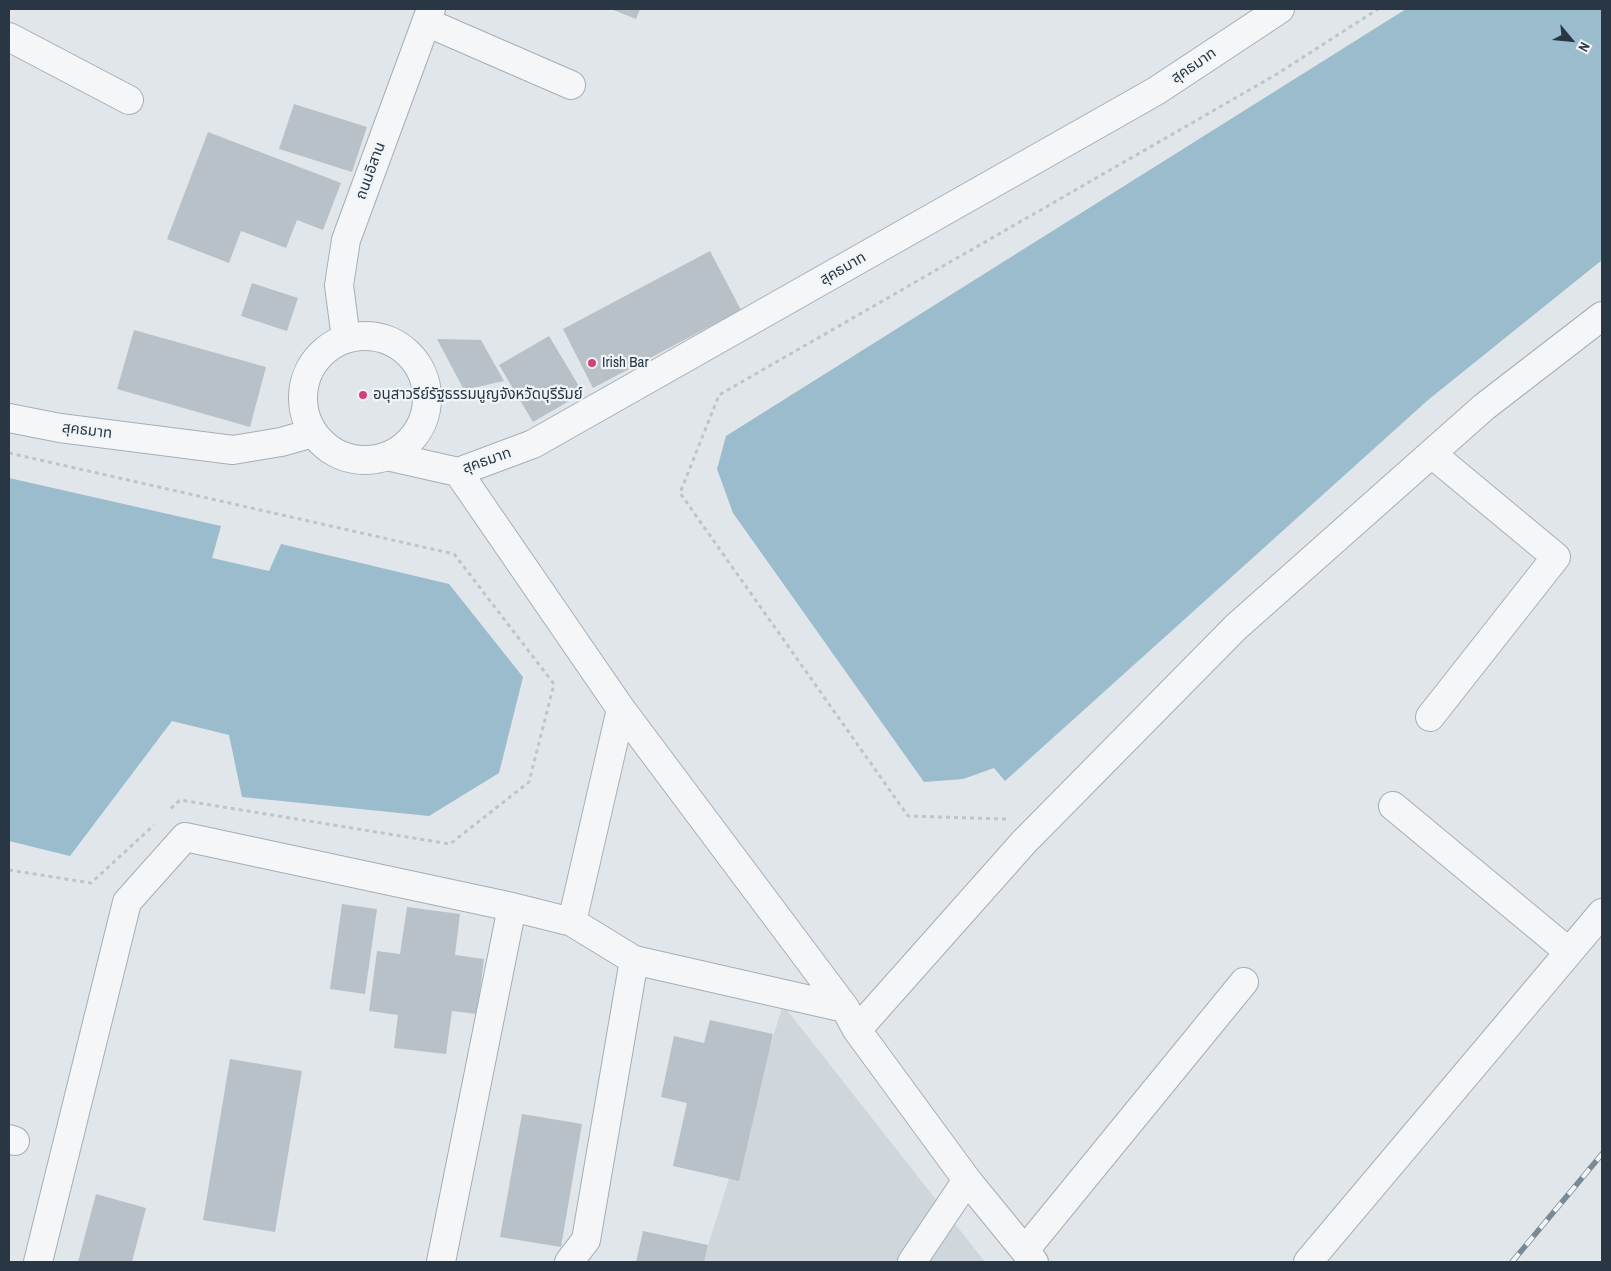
<!DOCTYPE html>
<meta charset="utf-8">
<style>
body{margin:0}
#map{position:relative;width:1611px;height:1271px;overflow:hidden;background:#e1e6ea;font-family:"Archivo Narrow",sans-serif}
canvas{display:block}
.frame{position:absolute;inset:0;border:10px solid #283743;pointer-events:none}
.north{position:absolute;left:1546px;top:15px;width:50px;height:50px;-webkit-text-stroke:4px #f1f5f8;paint-order:stroke;rotate:118deg;font-size:14px;font-weight:700;line-height:20px;text-align:center;color:#283743}
.north::after{content:'';display:block;margin:auto;width:18px;height:22px;background:#283743;clip-path:polygon(50% 0,100% 100%,50% 72%,0 100%)}
</style>
<div id="map">
<canvas width="1611" height="1271"></canvas>
<div class="frame"></div>
<div class="north">N</div>
</div>
<script>
const ctx = document.querySelector('canvas').getContext('2d');
ctx.lineJoin = 'round';
function fillPath(path, color) { ctx.fillStyle = color; ctx.fill(path, 'evenodd'); }
const shape = rows => new Path2D(rows.map(r => 'M' + r).join(''));
function strokePath(path, color, width, dash) { ctx.strokeStyle = color; ctx.lineWidth = width; ctx.lineCap = dash ? 'butt' : 'round'; ctx.setLineDash(dash || []); ctx.stroke(path); }
function drawText(font, color, halo, rows, align = 'center') {
  ctx.font = font + ' "Archivo Narrow","Noto Sans Thai",sans-serif'; ctx.lineWidth = 4.5; ctx.setLineDash([]); ctx.textBaseline = 'middle'; ctx.strokeStyle = halo; ctx.fillStyle = color; for (const [text, x, y, turn = 0] of rows) {
    ctx.save(); ctx.translate(x, y); ctx.rotate((+turn || 0) * Math.PI / 180); ctx.textAlign = isNaN(turn) ? turn : align; if (halo) ctx.strokeText(text, 0, 0); ctx.fillText(text, 0, 0); ctx.restore();
  }
}
fillPath(shape([
 [783,1005,985,1262,703,1262]
]), '#cfd6dc');
fillPath(shape([
 [1406,9,1602,9,1602,260,1428,400,1005,781,994,768,963,779,924,782,733,513,717,469,726,436],
 [9,478,221,526,212,558,269,571,281,544,449,584,523,677,499,773,429,816,242,797,229,735,172,721,70,856,9,841]
]), '#9abccc');
fillPath(shape([
 [611,9,640,9,636,19],
 [294,104,367,127,352,172,279,149],
 [208,132,341,183,323,230,297,220,286,248,241,231,229,263,167,239],
 [710,251,741,310,593,388,563,329],
 [252,283,298,298,287,331,241,316],
 [134,330,266,367,250,427,117,389],
 [549,336,583,393,533,422,499,365],
 [437,339,481,340,504,381,464,390],
 [342,904,377,909,365,994,330,989],
 [407,907,460,914,455,955,484,959,477,1014,452,1011,446,1054,394,1048,398,1015,369,1011,377,951,400,954],
 [710,1020,773,1034,739,1181,673,1166,687,1103,661,1097,674,1036,704,1043],
 [230,1059,302,1071,275,1232,203,1220],
 [522,1114,582,1124,561,1247,500,1237],
 [96,1194,146,1208,132,1262,78,1262],
 [643,1231,708,1245,704,1262,636,1262]
]), '#b8c1c8');
const minor = shape([
 [426,22,571,85],
 [9,37,129,100],
 '303 398a62 62 0 1 1 124 0a62 62 0 1 1-124 0Z',
 [346,339,339,285,346,240,431,9],
 [9,418,60,428,233,450,281,442,313,433],
 [387,456,458,472,533,444,1156,91,1280,9],
 [458,472,621,709,845,1008,857,1030,967,1180,1034,1262],
 [1430,717,1556,557,1432,454],
 [1393,806,1569,952],
 [634,960,845,1008],
 [857,1030,1024,842,1236,627,1484,407,1602,316],
 [9,1139,15,1141],
 [1025,1250,1244,982],
 [38,1262,127,902,185,837,512,907,572,922],
 [441,1262,512,907],
 [569,1262,586,1240,634,960,572,922,621,709],
 [912,1262,967,1180],
 [1308,1262,1602,913]
]);
strokePath(minor, '#a6aeb5', 30);
strokePath(shape([
 [9,453,454,554,554,684,529,782,450,844,180,800,169,810],
 [1006,819,908,816,680,493,719,395,1277,74,1378,9],
 [9,870,91,883,154,825]
]), '#bfc4c9', 3, [4, 4]);
strokePath(minor, '#f4f6f8', 28);
const rail = shape([
 [1512,1262,1602,1154]
]);
strokePath(rail, '#798995', 5.5);
strokePath(rail, '#f1f5f8', 4, [11]);
for (const [x, y, r, color] of [
 [592,363,5,"#d63f72"],
 [363,395,5,"#d63f72"]
]) { const dot = new Path2D(); dot.arc(x, y, r, 0, 2 * Math.PI); ctx.fillStyle = color; ctx.fill(dot); strokePath(dot, '#f1f5f8', 2); }
drawText('15px', '#283743', '#f1f5f8', [
 ["สุคธมาท",1194,66,-34],
 ["ถนนอิสาน",371,171,-70],
 ["สุคธมาท",843,269,-30],
 ["สุคธมาท",87,431,7],
 ["สุคธมาท",487,461,-19]
]);
drawText('15px', '#283743', '#f1f5f8', [
 ["Irish Bar",602,363],
 ["อนุสาวรีย์รัฐธรรมนูญจังหวัดบุรีรัมย์",373,395]
], 'left');
</script>
